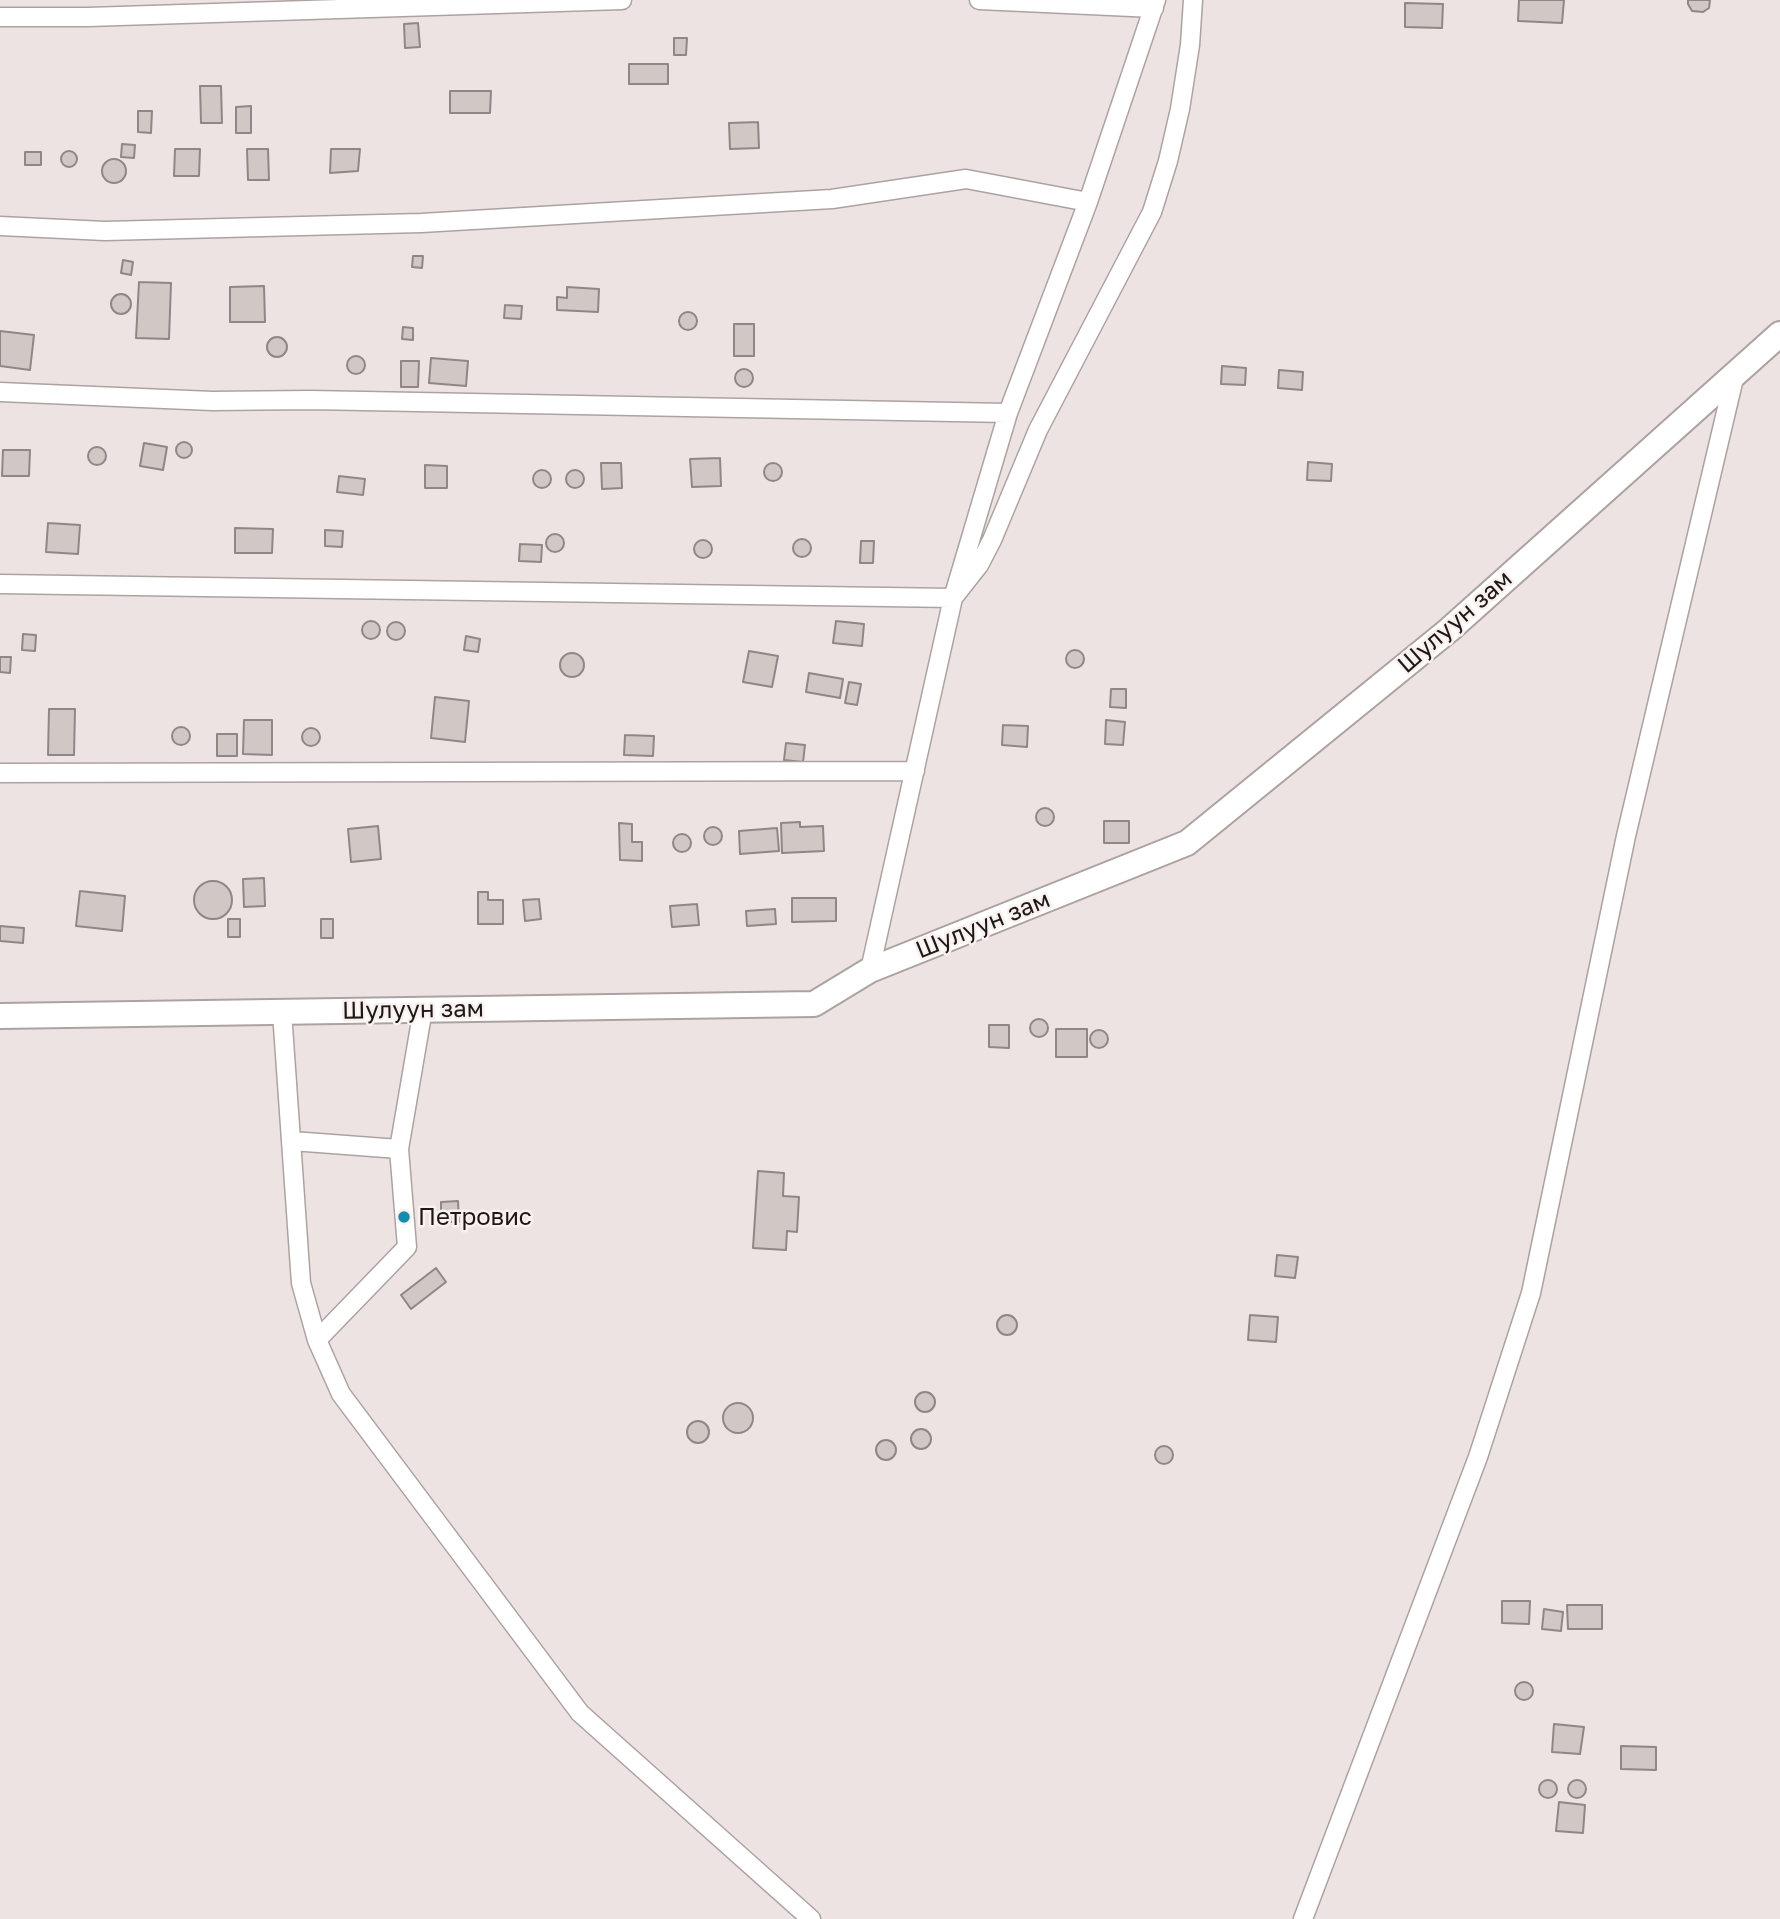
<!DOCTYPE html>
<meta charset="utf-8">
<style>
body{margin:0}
canvas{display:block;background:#ede3e2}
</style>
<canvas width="1780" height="1919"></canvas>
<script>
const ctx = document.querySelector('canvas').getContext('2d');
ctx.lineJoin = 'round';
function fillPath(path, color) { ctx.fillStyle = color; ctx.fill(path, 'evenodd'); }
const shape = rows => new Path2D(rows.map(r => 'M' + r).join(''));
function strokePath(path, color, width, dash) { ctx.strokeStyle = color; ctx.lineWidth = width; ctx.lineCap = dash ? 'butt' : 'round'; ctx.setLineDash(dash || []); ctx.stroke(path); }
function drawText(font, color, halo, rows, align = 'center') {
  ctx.font = font + ' "Golos Text",sans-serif'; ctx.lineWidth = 5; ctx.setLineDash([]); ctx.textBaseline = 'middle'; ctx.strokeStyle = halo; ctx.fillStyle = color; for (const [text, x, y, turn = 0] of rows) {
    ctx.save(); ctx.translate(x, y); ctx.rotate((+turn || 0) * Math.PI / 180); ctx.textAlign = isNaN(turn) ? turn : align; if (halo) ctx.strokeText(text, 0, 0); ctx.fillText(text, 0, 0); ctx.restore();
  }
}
const building = shape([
 [1519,0,1564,0,1562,23,1518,21,1519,0],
 [1710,0,1709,8,1703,12,1692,11,1688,4,1688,0,1710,0],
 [1405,3,1443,4,1442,28,1405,27,1405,3],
 [418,23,420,47,405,48,404,24,418,23],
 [674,38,687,38,686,55,674,55,674,38],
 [629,64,668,64,668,84,629,84,629,64],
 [200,86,221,86,222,123,201,123,200,86],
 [450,91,491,91,490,113,450,113,450,91],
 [251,106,251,133,236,133,236,107,251,106],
 [138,111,152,111,151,133,138,132,138,111],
 [758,122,759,148,730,149,729,123,758,122],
 [122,144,135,145,134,158,121,157,122,144],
 [175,149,200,149,199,176,174,176,175,149],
 [247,149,268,149,269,180,248,180,247,149],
 [331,149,360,149,358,171,330,173,331,149],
 '61 159a8 8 0 1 1 16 0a8 8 0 1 1-16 0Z',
 [25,152,41,152,41,165,25,165,25,152],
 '102 171a12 12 0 1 1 24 0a12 12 0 1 1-24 0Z',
 [413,256,423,256,422,268,412,267,413,256],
 [123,260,133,262,131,275,121,273,123,260],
 [139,282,171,283,169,339,136,338,139,282],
 [264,286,265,322,230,322,230,287,264,286],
 [567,287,599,289,598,312,557,310,557,297,567,298,567,287],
 '111 304a10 10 0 1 1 20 0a10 10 0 1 1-20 0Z',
 [505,305,522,306,521,319,504,318,505,305],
 '679 321a9 9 0 1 1 18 0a9 9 0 1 1-18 0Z',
 [734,324,754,324,754,356,734,356,734,324],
 [403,327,413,328,413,340,402,339,403,327],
 [0,331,34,335,30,370,0,366,0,331],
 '267 347a10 10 0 1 1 20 0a10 10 0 1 1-20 0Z',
 '347 365a9 9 0 1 1 18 0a9 9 0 1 1-18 0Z',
 [431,358,468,361,466,386,429,383,431,358],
 [401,361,419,361,418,387,401,387,401,361],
 [1222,366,1246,368,1245,385,1221,384,1222,366],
 '735 378a9 9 0 1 1 18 0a9 9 0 1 1-18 0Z',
 [1279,370,1303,372,1302,390,1278,388,1279,370],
 '176 450a8 8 0 1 1 16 0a8 8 0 1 1-16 0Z',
 [144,443,167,447,163,470,140,466,144,443],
 '88 456a9 9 0 1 1 18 0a9 9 0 1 1-18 0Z',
 [3,450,30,450,29,476,2,476,3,450],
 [720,458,721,486,692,487,690,459,720,458],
 [1308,462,1332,464,1331,481,1307,480,1308,462],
 '764 472a9 9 0 1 1 18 0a9 9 0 1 1-18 0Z',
 [601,463,621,463,622,488,602,489,601,463],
 [425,465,447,466,447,488,425,488,425,465],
 '533 479a9 9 0 1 1 18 0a9 9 0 1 1-18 0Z',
 '566 479a9 9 0 1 1 18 0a9 9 0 1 1-18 0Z',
 [339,476,365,479,363,495,337,492,339,476],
 [48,523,80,525,78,554,46,552,48,523],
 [235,528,273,529,272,553,235,553,235,528],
 [325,530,343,531,342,547,325,546,325,530],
 '546 543a9 9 0 1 1 18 0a9 9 0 1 1-18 0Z',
 '793 548a9 9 0 1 1 18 0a9 9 0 1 1-18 0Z',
 '694 549a9 9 0 1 1 18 0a9 9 0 1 1-18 0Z',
 [861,541,874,541,873,563,860,563,861,541],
 [520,544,542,545,541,562,519,561,520,544],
 '362 630a9 9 0 1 1 18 0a9 9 0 1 1-18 0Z',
 [836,621,864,624,862,646,833,643,836,621],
 '387 631a9 9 0 1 1 18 0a9 9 0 1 1-18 0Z',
 [23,634,36,635,35,651,22,650,23,634],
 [466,636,480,639,478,652,464,650,466,636],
 '1066 659a9 9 0 1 1 18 0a9 9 0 1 1-18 0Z',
 [749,651,778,656,772,687,743,682,749,651],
 '560 665a12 12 0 1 1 24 0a12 12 0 1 1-24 0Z',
 [0,657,11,657,10,673,0,672,0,657],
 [809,673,843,679,840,698,806,692,809,673],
 [849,682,861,684,857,705,845,703,849,682],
 [1111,689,1126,689,1126,708,1110,707,1111,689],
 [435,697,469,701,465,742,431,738,435,697],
 [49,709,75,709,74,755,48,755,49,709],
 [244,720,272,720,272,755,243,754,244,720],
 [1106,720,1125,722,1123,745,1105,744,1106,720],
 [1003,725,1028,726,1027,747,1002,745,1003,725],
 '172 736a9 9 0 1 1 18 0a9 9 0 1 1-18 0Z',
 '302 737a9 9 0 1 1 18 0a9 9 0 1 1-18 0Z',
 [217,734,237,734,237,756,217,756,217,734],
 [625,735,654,736,653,756,624,755,625,735],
 [786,743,805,745,803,762,784,760,786,743],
 '1036 817a9 9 0 1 1 18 0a9 9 0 1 1-18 0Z',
 [1104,821,1129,821,1129,843,1104,843,1104,821],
 [800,822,800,827,823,826,824,851,782,853,781,823,800,822],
 [619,823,632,824,632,842,642,842,642,861,620,860,619,823],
 [378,826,381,859,351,862,348,829,378,826],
 '704 836a9 9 0 1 1 18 0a9 9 0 1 1-18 0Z',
 [777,828,779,851,740,854,739,831,777,828],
 '673 843a9 9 0 1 1 18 0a9 9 0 1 1-18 0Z',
 [264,878,265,906,244,907,243,879,264,878],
 '194 900a19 19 0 1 1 38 0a19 19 0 1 1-38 0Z',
 [80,891,125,896,122,931,76,926,80,891],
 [478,892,488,892,488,900,503,900,503,924,478,924,478,892],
 [792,898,836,898,836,921,792,922,792,898],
 [539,899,541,919,525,921,523,900,539,899],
 [697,904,699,925,672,927,670,906,697,904],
 [775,909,776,924,747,926,746,911,775,909],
 [228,919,240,919,240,937,228,937,228,919],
 [321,919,333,919,333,938,321,938,321,919],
 [0,926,24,928,23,943,0,941,0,926],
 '1030 1028a9 9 0 1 1 18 0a9 9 0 1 1-18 0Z',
 [989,1025,1009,1025,1009,1048,989,1047,989,1025],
 [1056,1029,1087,1029,1087,1057,1056,1057,1056,1029],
 '1090 1039a9 9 0 1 1 18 0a9 9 0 1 1-18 0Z',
 [758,1171,784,1173,783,1196,799,1197,797,1232,787,1231,786,1250,753,1248,758,1171],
 [458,1201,459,1222,441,1222,441,1202,458,1201],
 [1277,1255,1298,1257,1295,1278,1275,1276,1277,1255],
 [436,1268,446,1282,411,1309,401,1295,436,1268],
 [1250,1315,1278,1317,1276,1342,1248,1340,1250,1315],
 '997 1325a10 10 0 1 1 20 0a10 10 0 1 1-20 0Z',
 '915 1402a10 10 0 1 1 20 0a10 10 0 1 1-20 0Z',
 '723 1418a15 15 0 1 1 30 0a15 15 0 1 1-30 0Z',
 '687 1432a11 11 0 1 1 22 0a11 11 0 1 1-22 0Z',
 '911 1439a10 10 0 1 1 20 0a10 10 0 1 1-20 0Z',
 '876 1450a10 10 0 1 1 20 0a10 10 0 1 1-20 0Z',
 '1155 1455a9 9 0 1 1 18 0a9 9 0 1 1-18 0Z',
 [1502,1601,1530,1601,1529,1624,1502,1623,1502,1601],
 [1567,1605,1602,1605,1602,1629,1568,1629,1567,1605],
 [1544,1609,1563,1612,1561,1631,1542,1629,1544,1609],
 '1515 1691a9 9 0 1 1 18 0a9 9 0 1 1-18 0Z',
 [1554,1724,1584,1727,1580,1754,1552,1752,1554,1724],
 [1621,1746,1656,1747,1656,1770,1621,1769,1621,1746],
 '1539 1789a9 9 0 1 1 18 0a9 9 0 1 1-18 0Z',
 '1568 1789a9 9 0 1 1 18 0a9 9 0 1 1-18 0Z',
 [1559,1802,1585,1805,1583,1833,1556,1831,1559,1802]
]);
fillPath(building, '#d1c8c6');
strokePath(building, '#8f8785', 2);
const street = shape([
 [979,0,1154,8],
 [0,17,88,17,622,0],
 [0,226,105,231,421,223,832,199,966,179,1088,202],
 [0,392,212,401,310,400,1008,413],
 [0,584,953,598,979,565,992,540,1038,430,1152,212,1168,161,1180,109,1190,45,1193,0],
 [0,773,915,771],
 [870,970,953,598,1008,413,1088,202,1156,0],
 [282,1012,301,1283,317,1340,341,1394,580,1713,811,1919],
 [292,1141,399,1149,407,1247,317,1340],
 [399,1149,423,1009],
 [1303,1919,1478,1457,1531,1293,1626,836,1735,374]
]);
const secondary = shape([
 [0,1016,814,1004,870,970,1187,843,1449,630,1780,334]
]);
strokePath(street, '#aca3a1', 21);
strokePath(secondary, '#aca3a1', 28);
strokePath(street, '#fff', 18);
strokePath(secondary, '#fff', 24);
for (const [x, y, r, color] of [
 [404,1217,7,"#158caf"]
]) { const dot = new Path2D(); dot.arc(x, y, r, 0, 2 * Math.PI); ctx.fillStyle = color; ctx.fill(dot); strokePath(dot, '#faf1ef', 2.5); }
drawText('24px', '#1b1817', '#faf1ef', [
 ["Шулуун зам",1455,622,-41],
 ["Шулуун зам",983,925,-22],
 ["Шулуун зам",413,1010,-1]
]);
drawText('24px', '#1b1817', '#faf1ef', [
 ["Петровис",418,1217]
], 'left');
</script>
